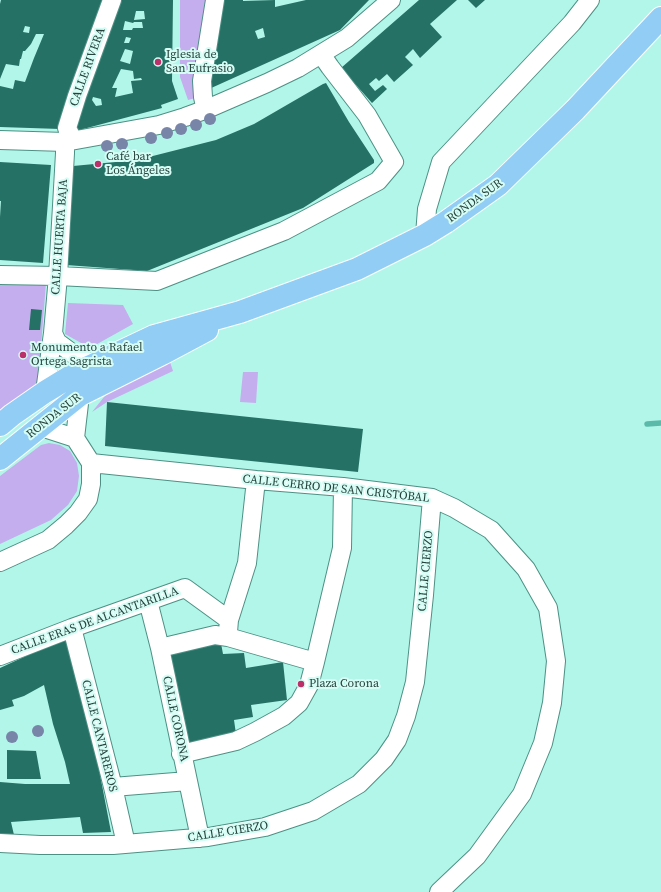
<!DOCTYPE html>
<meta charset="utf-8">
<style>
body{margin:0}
canvas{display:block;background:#b1f6e9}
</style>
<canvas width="661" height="892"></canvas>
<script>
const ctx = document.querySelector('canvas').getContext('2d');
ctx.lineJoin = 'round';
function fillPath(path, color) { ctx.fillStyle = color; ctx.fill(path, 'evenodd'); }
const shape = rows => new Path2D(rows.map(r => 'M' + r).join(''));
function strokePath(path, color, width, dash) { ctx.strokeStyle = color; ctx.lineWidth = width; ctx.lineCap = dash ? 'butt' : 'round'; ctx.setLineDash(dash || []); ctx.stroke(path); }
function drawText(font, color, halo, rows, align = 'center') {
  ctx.font = font + ' "Source Serif 4",serif'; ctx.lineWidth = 4; ctx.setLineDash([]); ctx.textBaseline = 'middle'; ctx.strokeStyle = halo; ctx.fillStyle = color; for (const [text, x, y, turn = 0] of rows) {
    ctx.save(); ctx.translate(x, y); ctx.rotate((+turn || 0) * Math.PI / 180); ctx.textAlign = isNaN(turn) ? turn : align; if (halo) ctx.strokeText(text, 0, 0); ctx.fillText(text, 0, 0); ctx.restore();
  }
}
fillPath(shape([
 [180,0,211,0,199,97,188,100,180,77],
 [0,282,46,283,38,384,0,414],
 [68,303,123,305,133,324,90,348,65,334],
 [170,362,173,371,107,402,92,412,104,397,117,384,137,375],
 [243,372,258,372,256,403,240,402],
 [49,443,60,445,70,451,77,463,79,476,77,491,68,505,51,520,0,544,0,476,41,445]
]), '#c5aeed');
strokePath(shape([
 [647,424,661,423]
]), '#5ab9a9', 5.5);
fillPath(shape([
 [1,0,108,0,60,129,0,127,0,86,13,89,15,80,25,82,34,58,44,34,36,34,31,44,25,51,23,51,21,59,20,59,19,66,6,64,0,79,0,4],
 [25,26,30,27,29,33,23,32],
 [116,0,173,0,172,81,178,99,161,105,162,108,72,132],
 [136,11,144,11,145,19,134,20],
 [125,21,133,23,134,22,142,22,143,28,133,28,132,30,123,30],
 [126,37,131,38,129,43,124,43],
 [125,49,133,51,130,64,120,61],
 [121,69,133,71,134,79,141,78,142,80,131,81,133,93,115,97,117,88,112,88],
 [93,97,101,99,102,105,96,106,92,100],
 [219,0,243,0,243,1,275,0,275,7,306,0,369,0,340,30,209,89],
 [263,28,265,37,258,39,255,31],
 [419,0,457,0,430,24,442,37,420,58,413,49,405,57,413,65,394,82,387,74,379,81,376,78,369,84,375,91,383,85,387,89,372,103,341,68],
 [468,0,485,0,476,8],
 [326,83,349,122,374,160,374,163,303,208,147,271,66,265,73,166,137,160,216,140,254,124,323,84],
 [0,162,51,165,43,263,0,260,0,217,1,201,0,201],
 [31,309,42,310,40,330,29,330],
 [107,402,363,429,358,472,105,446],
 [220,638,223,654,244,653,246,668,283,662,287,700,251,705,253,717,234,720,236,734,186,744,165,653],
 [70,639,97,759,111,832,83,833,80,817,11,822,14,835,0,835,0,782,25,784,70,784,65,762,53,724,44,685,24,696,12,700,14,706,0,710,0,668,37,651],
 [7,750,36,751,41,779,7,779]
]), '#267165');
const minor = shape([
 [207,109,205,106,203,97,202,81,215,0],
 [70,134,67,128,77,96,112,0],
 [0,140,65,142,159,125,185,117,207,109,267,83,298,68,347,38,391,0],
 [425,235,427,209,441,162,572,23,590,0],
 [0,275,58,276,157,281,284,231,378,181,394,162,367,115,330,67,321,54],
 [53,333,57,342,76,356,93,365],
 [45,392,53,333,58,276,65,153,65,142],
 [41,427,75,438],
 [91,463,256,480,343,487,432,498,454,508,491,530,526,569,548,608,556,661,552,703,543,743,522,794,477,856,439,892],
 [0,562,48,540,66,525,78,513,88,499,91,484,91,463,75,438,80,395],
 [148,601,160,648,200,838],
 [72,628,113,787,126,844],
 [228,632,229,620,247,563,256,480],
 [160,648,215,635,228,637,315,662,309,685,299,703,284,716,255,732,236,741,181,754],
 [0,656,72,628,185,588,229,620],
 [315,662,342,548,343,487],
 [113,787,188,781],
 [0,843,40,845,113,845,208,837,265,827,313,811,359,784,384,759,397,740,406,716,415,682,424,595,432,498]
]);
const major = shape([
 [0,425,12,415,45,392,76,373,154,336,240,312,357,269,425,235,446,222,498,185,575,110,661,18],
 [0,459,80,395,162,354,207,330]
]);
strokePath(minor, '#4d9185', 20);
strokePath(major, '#fff', 24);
strokePath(minor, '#fff', 18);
strokePath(major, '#92cdf5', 22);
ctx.fillStyle = '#7885a8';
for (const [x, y] of [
 [210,119],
 [196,125],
 [181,129],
 [167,133],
 [151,138],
 [122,144],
 [107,146],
 [38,731],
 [12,737]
]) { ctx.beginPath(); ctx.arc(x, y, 6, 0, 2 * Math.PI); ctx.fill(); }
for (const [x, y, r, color] of [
 [158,62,4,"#bb3068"],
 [98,164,4,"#bb3068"],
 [23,355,4,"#bb3068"],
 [301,684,4,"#bb3068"]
]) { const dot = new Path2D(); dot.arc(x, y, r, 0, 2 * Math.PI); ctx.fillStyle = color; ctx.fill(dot); strokePath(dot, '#d5fdf5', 1.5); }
drawText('12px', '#27433e', '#d5fdf5', [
 ["Iglesia de",166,55],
 ["San Eufrasio",166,69],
 ["Café bar",106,157],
 ["Los Ángeles",106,171],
 ["Monumento a Rafael",31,348],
 ["Ortega Sagrista",31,362],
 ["Plaza Corona",309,684]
], 'left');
drawText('12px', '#27433e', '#d5fdf5', [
 ["CALLE RIVERA",88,67,-70],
 ["RONDA SUR",475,201,-36],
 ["CALLE HUERTA BAJA",60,237,-86],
 ["RONDA SUR",54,416,-38],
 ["CALLE CERRO DE SAN CRISTÓBAL",336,489,6],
 ["CALLE CIERZO",426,571,-85],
 ["CALLE ERAS DE ALCANTARILLA",95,621,-20],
 ["CALLE CORONA",175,719,78],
 ["CALLE CANTAREROS",99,736,76],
 ["CALLE CIERZO",228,832,-9]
]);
</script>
